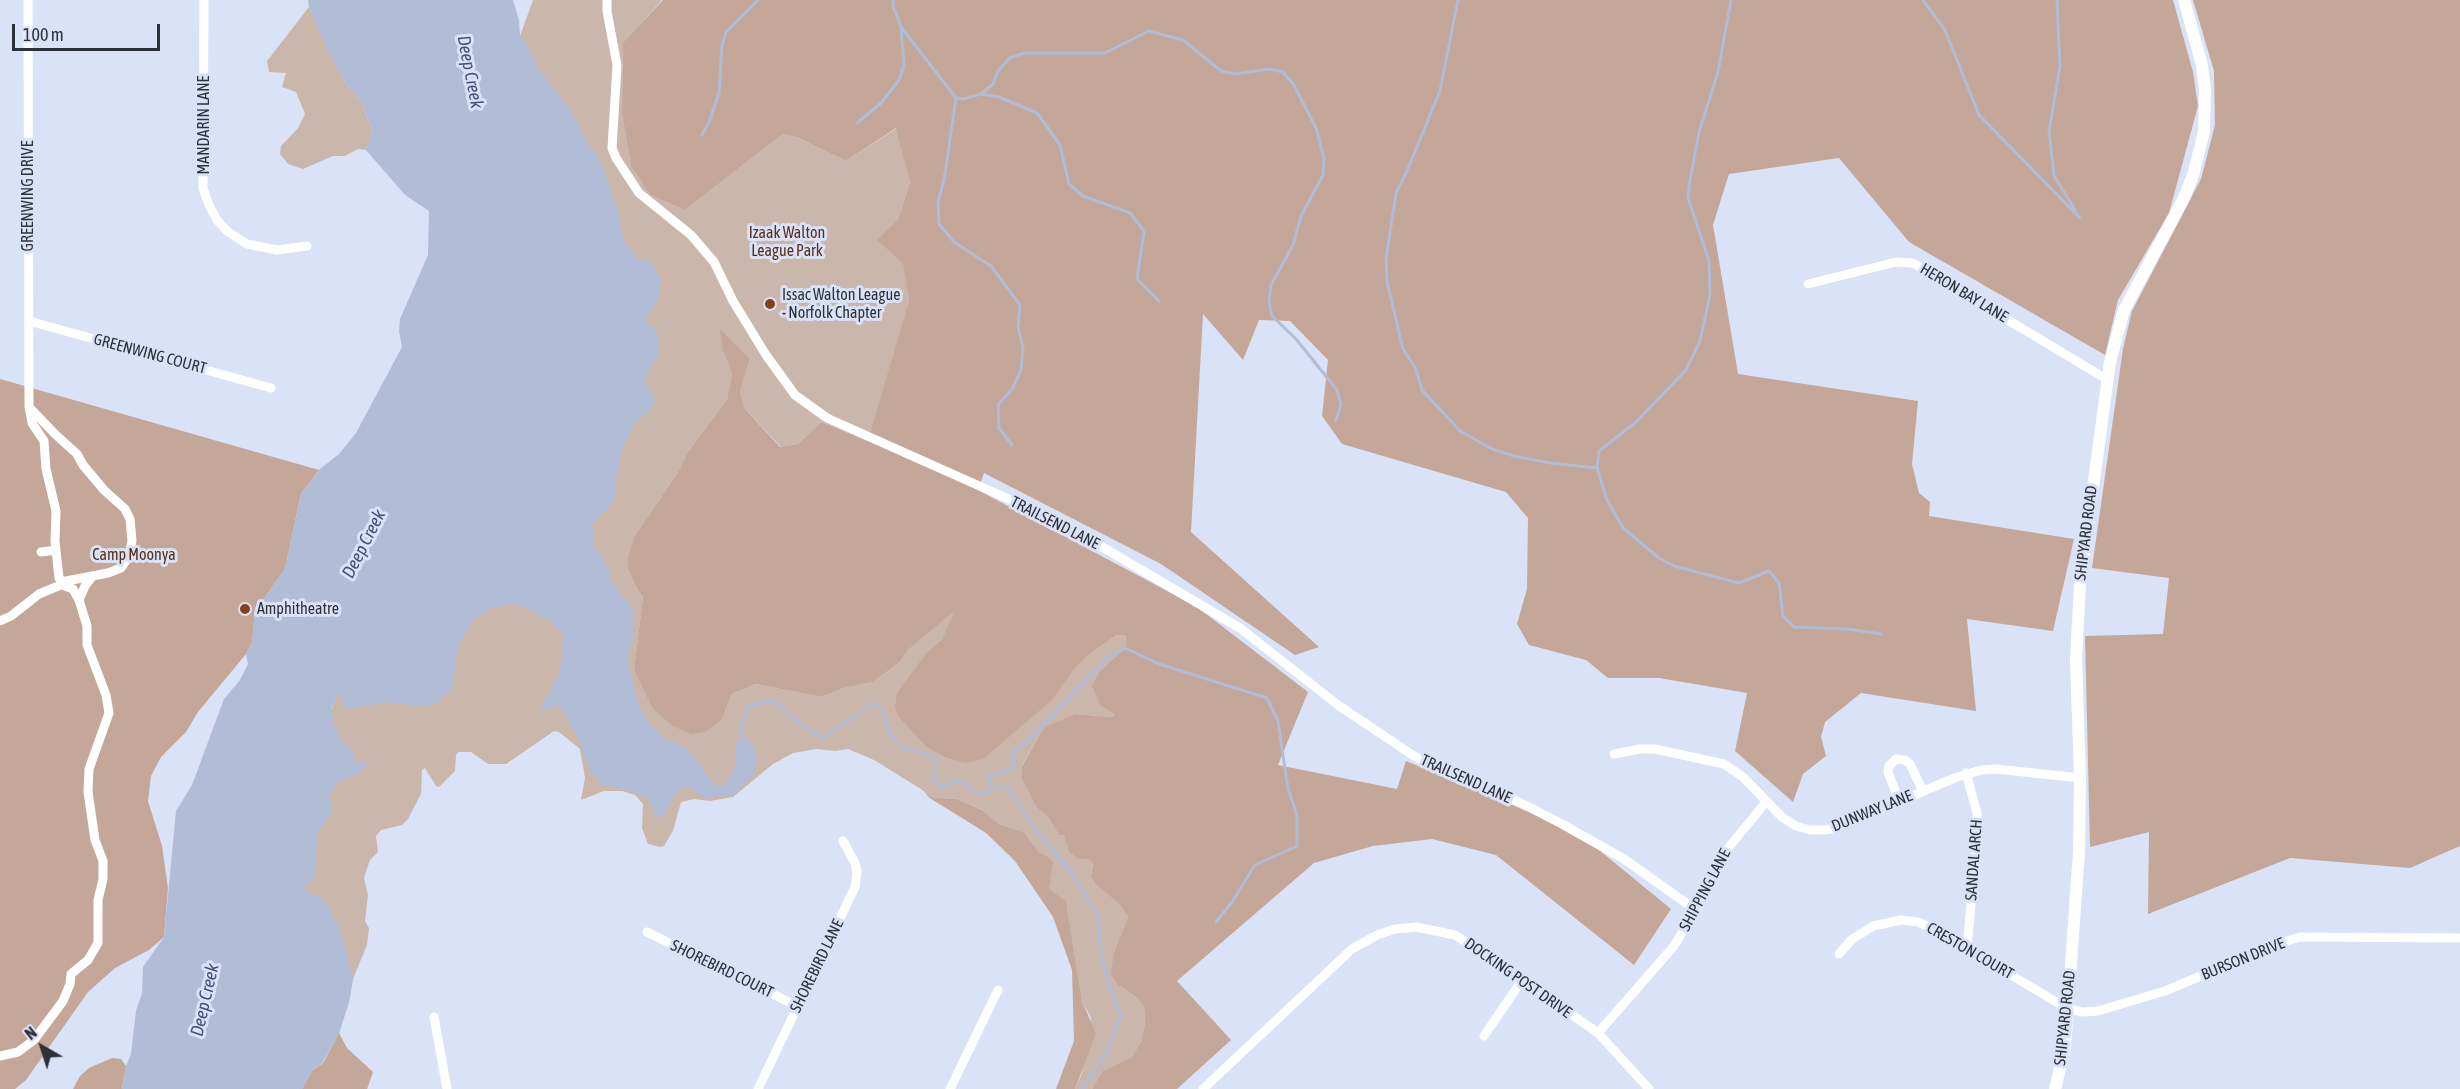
<!DOCTYPE html>
<style>
body{margin:0}
#map{position:relative;width:2460px;height:1089px;overflow:hidden;background:#dae2f8;font-family:"Asap Condensed",sans-serif}
canvas{display:block}
.north{position:absolute;left:12px;top:1017px;width:60px;height:60px;-webkit-text-stroke:4px #dae2f8;paint-order:stroke;rotate:321deg;font-size:16px;font-weight:700;line-height:24px;text-align:center;color:#2e313a}
.north::after{content:'';display:block;margin:auto;width:21px;height:27px;background:#2e313a;clip-path:polygon(50% 0,100% 100%,50% 72%,0 100%)}
.scale{position:absolute;left:12px;top:24px;width:148px;height:27px;box-sizing:border-box;border:3px solid #2e313a;border-top:0;padding-left:8px;font-size:18px;line-height:21px;white-space:nowrap;color:#2e313a;-webkit-text-stroke:4px #dae2f8;paint-order:stroke}
</style>
<div id="map">
<canvas width="2460" height="1089"></canvas>
<div class="north">N</div>
<div class="scale">100 m</div>
</div>
<script>
const ctx = document.querySelector('canvas').getContext('2d');
ctx.lineJoin = 'round';
function fillPath(path, color) { ctx.fillStyle = color; ctx.fill(path, 'evenodd'); }
const shape = rows => new Path2D(rows.map(r => 'M' + r).join(''));
function strokePath(path, color, width, dash) { ctx.strokeStyle = color; ctx.lineWidth = width; ctx.lineCap = dash ? 'butt' : 'round'; ctx.setLineDash(dash || []); ctx.stroke(path); }
function drawText(font, color, halo, rows, align = 'center') {
  ctx.font = font + ' "Asap Condensed",sans-serif'; ctx.lineWidth = 6; ctx.setLineDash([]); ctx.textBaseline = 'middle'; ctx.strokeStyle = halo; ctx.fillStyle = color; for (const [text, x, y, turn = 0] of rows) {
    ctx.save(); ctx.translate(x, y); ctx.rotate((+turn || 0) * Math.PI / 180); ctx.textAlign = isNaN(turn) ? turn : align; if (halo) ctx.strokeText(text, 0, 0); ctx.fillText(text, 0, 0); ctx.restore();
  }
}
fillPath(shape([
 [533,0,662,0,623,44,622,114,631,166,650,195,685,210,783,134,799,138,846,161,897,128,910,182,898,220,909,300,869,441,821,422,798,444,781,447,745,409,740,392,750,359,723,351,732,374,727,399,688,452,678,472,634,537,628,556,628,569,637,589,643,597,634,670,652,708,722,719,732,694,756,684,821,697,844,688,873,682,900,662,908,650,955,609,942,639,928,651,898,716,907,724,1051,700,1073,671,1092,652,1117,635,1126,636,1125,648,1100,671,1115,714,1112,717,1075,714,1042,730,1022,765,1021,778,1037,808,1048,817,1059,835,1064,835,1079,859,1091,860,1093,863,1091,876,1095,884,1120,905,1128,917,1114,952,1118,985,1136,997,1144,1007,1145,1024,1141,1041,1132,1057,1102,1071,1092,1089,1075,1089,1082,1073,1091,1018,1082,1001,1066,902,1049,889,1047,856,1039,852,1024,832,999,824,984,811,957,799,928,797,924,791,874,760,848,749,835,751,816,749,793,753,773,764,733,797,710,801,694,799,681,802,673,831,664,846,660,847,648,844,642,828,643,804,635,795,622,791,604,791,581,800,585,778,580,749,559,732,554,731,506,764,488,764,471,752,458,752,456,755,455,771,439,787,436,786,425,768,422,770,421,794,408,819,402,825,381,830,376,836,378,852,370,860,364,878,368,895,365,921,369,928,367,945,353,979,349,1002,339,1033,322,1063,312,1071,302,1089,227,1089,331,710,339,690,520,36],
 [309,7,342,78,362,103,373,134,366,150,358,149,345,156,333,156,303,169,288,164,280,154,281,146,298,128,305,114,296,92,282,87,286,73,269,72,267,61]
]), '#cbb6ab');
fillPath(shape([
 [663,0,2173,0,2193,72,2198,106,2169,213,2118,300,2105,355,1909,242,1839,158,1729,174,1713,225,1738,374,1918,401,1912,464,1919,493,1930,502,1929,516,2074,539,2053,631,1967,619,1976,711,1861,693,1825,722,1821,737,1826,756,1803,774,1793,802,1735,751,1747,693,1659,678,1608,678,1586,660,1529,645,1517,624,1527,589,1528,518,1506,492,1342,444,1322,416,1328,360,1290,321,1259,320,1243,360,1203,314,1191,532,1319,647,1295,655,1161,564,984,473,978,490,1197,607,1308,692,1278,765,1397,789,1406,761,1577,832,1671,909,1634,965,1496,855,1432,839,1373,846,1314,863,1177,981,1231,1040,1177,1089,1092,1089,1102,1071,1132,1057,1141,1041,1145,1024,1144,1007,1136,997,1118,985,1111,974,1114,952,1128,917,1120,905,1095,884,1091,876,1093,864,1091,860,1079,859,1069,852,1064,835,1059,835,1048,817,1037,808,1021,778,1022,766,1042,730,1050,725,1075,714,1112,717,1115,714,1100,705,1092,686,1100,671,1125,648,1126,636,1117,635,1092,652,1073,671,1052,700,983,759,965,763,945,757,927,747,898,716,895,707,897,693,928,651,942,639,954,611,908,650,900,662,873,682,844,688,821,697,756,684,732,694,722,719,705,732,691,734,673,726,652,708,638,679,634,670,635,661,643,597,637,589,628,569,628,556,634,537,678,472,688,452,727,399,732,374,723,351,720,329,750,359,740,392,745,409,780,447,798,444,821,422,868,441,909,300,903,263,877,240,898,220,910,182,896,128,846,161,799,138,783,134,685,210,650,195,631,166,622,114,623,43],
 [2193,0,2460,0,2460,846,2410,868,2290,858,2148,914,2149,832,2090,847,2085,636,2163,634,2169,578,2092,568,2123,349,2132,311,2201,179,2215,125,2214,71],
 [0,379,319,470,301,494,285,569,255,611,252,643,246,654,198,712,186,732,161,757,151,776,148,801,162,846,168,888,164,937,149,950,115,968,88,992,26,1080,15,1089,0,1089],
 [928,797,957,799,984,811,999,824,1024,832,1039,852,1047,856,1053,862,1049,889,1066,901,1082,1001,1096,1034,1075,1089,1056,1089,1074,1041,1072,970,1053,917,1015,861,986,833],
 [339,1033,347,1048,373,1072,367,1089,302,1089,312,1071,323,1063],
 [112,1058,121,1059,126,1066,122,1089,73,1089,80,1076,89,1068]
]), '#c4a798');
fillPath(shape([
 [308,0,513,0,519,20,520,36,532,52,536,65,571,111,589,145,599,159,615,202,624,241,640,262,649,260,661,279,659,297,644,321,654,327,660,340,656,360,647,373,645,381,655,400,650,411,635,422,623,447,615,482,615,500,592,524,594,545,608,567,611,580,634,612,634,631,628,657,633,686,642,714,661,736,688,749,712,782,720,787,728,780,736,762,736,743,743,736,751,742,758,760,752,777,734,795,705,798,688,787,679,790,673,797,664,816,654,817,653,807,648,799,630,791,602,785,589,770,580,742,560,706,540,711,560,671,563,634,550,621,519,605,511,604,488,609,469,625,458,645,453,686,438,703,422,706,383,702,352,709,345,707,339,691,331,709,335,727,341,740,353,751,354,761,370,762,357,775,338,781,330,795,332,812,318,832,314,877,304,890,324,899,340,930,353,979,349,1002,339,1033,322,1063,312,1071,302,1089,122,1089,126,1066,131,1054,136,1011,142,993,143,967,164,937,176,811,192,785,224,699,240,680,248,664,246,654,252,643,255,611,285,569,301,494,320,469,339,454,356,433,402,347,399,331,400,319,428,255,429,211,405,195,366,150,373,134,362,103,342,78,323,41,309,7]
]), '#b1bcd7');
strokePath(shape([
 [893,0,893,6,901,27,956,98,944,180,938,202,939,224,954,242,991,266,1020,305,1018,327,1023,348,1021,370,1012,389,998,405,999,428,1012,445],
 [1458,0,1440,91,1406,173,1396,193,1386,259,1387,282,1403,349,1416,369,1422,390,1460,431,1492,449,1514,456,1550,463,1597,468],
 [1731,0,1718,72,1699,132,1690,180,1688,198,1709,261,1710,295,1700,341,1686,370,1636,422,1599,451,1597,468,1607,500,1623,528,1659,558,1674,566,1739,583,1769,571,1779,583,1783,616,1794,627,1848,629,1881,634],
 [1923,0,1945,30,1979,115,2080,218],
 [2057,0,2060,66,2049,131,2054,176,2076,211],
 [981,94,999,97,1037,113,1060,145,1069,184,1083,196,1130,213,1144,231,1137,279,1159,301],
 [956,98,963,99,981,94,993,84,998,71,1010,58,1024,53,1105,53,1149,31,1183,40,1221,71,1236,74,1269,69,1283,72,1294,85,1316,128,1324,158,1323,175,1301,216,1293,245,1271,285,1269,301,1272,316,1296,339,1337,390,1341,405,1336,420],
 [857,123,881,103,899,80,904,65,901,29],
 [702,135,709,122,719,93,722,46,726,32,758,0],
 [742,739,741,728,749,705,774,701,804,727,823,738,873,703,884,711,890,735,904,749,931,755,937,765,933,781,942,786,961,780,975,793,986,794,991,786,989,776,1008,771,1014,767,1013,751,1025,744,1106,659,1125,648,1159,664,1267,698,1278,721,1288,789,1297,815,1297,846,1255,865,1232,902,1216,922],
 [991,786,1008,788,1034,828,1071,872,1098,915,1100,946,1107,979,1121,1016,1107,1051,1082,1089]
]), '#b1bcd7', 3);
strokePath(shape([
 [204,0,203,188,209,205,217,220,227,231,247,244,277,250,307,246],
 [607,0,607,11,617,65,612,148,616,158,639,193,691,235,714,262,733,301,766,355,795,395,827,418,1022,505,1087,538,1240,628,1338,705,1414,756,1439,769,1517,801,1562,824,1624,859,1696,910],
 [1808,284,1896,262,1913,263,2108,380],
 [29,321,271,388],
 [30,408,55,434,77,454,83,465,104,490,125,509,130,519,132,541,129,556,121,568,108,573,61,582],
 [41,552,56,550],
 [79,600,85,586,93,576],
 [0,621,11,616,39,594,63,584],
 [1614,754,1640,749,1655,749,1724,764,1743,777,1782,817,1796,826,1810,830,1826,830,1839,827,1957,777,1981,770,1996,769,2080,778],
 [1966,773,1977,813,1978,828,1967,949],
 [1899,801,1888,772,1889,766,1896,759,1905,760,1910,764,1923,791],
 [647,932,797,1006],
 [1839,954,1851,940,1873,926,1901,920,1918,922,1932,928,2068,1009,2083,1012,2098,1011,2165,991,2277,944,2300,937,2460,938],
 [434,1017,447,1089],
 [1598,1033,1674,946,1696,910,1720,858,1766,802],
 [1484,1036,1522,980],
 [0,1056,18,1052,34,1040,63,1001,70,984,71,974,88,960,98,943,98,900,103,879,103,861,95,840,88,792,89,769,109,713,106,695,87,645,87,626,79,600,73,589,65,586,59,578,55,541,56,511,46,469,44,441,32,423,29,407,28,0],
 [758,1089,855,887,857,872,855,863,843,841],
 [950,1089,998,990],
 [1203,1089,1352,949,1377,935,1395,929,1416,927,1455,935,1522,980,1598,1033,1649,1089]
]), '#fff', 9);
strokePath(shape([
 [2055,1089,2065,1048,2079,851,2080,778,2076,660,2080,584,2110,362,2124,310,2183,200,2193,175,2204,132,2205,90,2202,65,2184,0]
]), '#fff', 12);
for (const [x, y, r, color] of [
 [770,304,6,"#864117"],
 [245,609,6,"#864117"]
]) { const dot = new Path2D(); dot.arc(x, y, r, 0, 2 * Math.PI); ctx.fillStyle = color; ctx.fill(dot); strokePath(dot, '#dae2f8', 2); }
drawText('16px', '#2e313a', '#dae2f8', [
 ["MANDARIN LANE",204,125,-90],
 ["GREENWING DRIVE",28,196,-90],
 ["HERON BAY LANE",1964,293,31],
 ["GREENWING COURT",150,354,15],
 ["TRAILSEND LANE",1055,523,27],
 ["SHIPYARD ROAD",2086,533,-83],
 ["TRAILSEND LANE",1466,779,24],
 ["DUNWAY LANE",1872,811,-22],
 ["SANDAL ARCH",1974,860,-86],
 ["SHIPPING LANE",1705,890,-62],
 ["CRESTON COURT",1970,951,30],
 ["BURSON DRIVE",2243,959,-22],
 ["SHOREBIRD LANE",817,966,-64],
 ["SHOREBIRD COURT",722,969,26],
 ["DOCKING POST DRIVE",1518,978,35],
 ["SHIPYARD ROAD",2065,1018,-84]
]);
drawText('16px', '#592f17', '#dae2f8', [
 ["Izaak Walton",787,233],
 ["League Park",787,251],
 ["Camp Moonya",134,555]
]);
drawText('16px', '#2e313a', '#dae2f8', [
 ["Issac Walton League",782,295],
 ["- Norfolk Chapter",782,313],
 ["Amphitheatre",257,609]
], 'left');
drawText('italic 18px', '#425079', '#dae2f8', [
 ["Deep Creek",470,72,79],
 ["Deep Creek",364,544,-63],
 ["Deep Creek",205,1000,-77]
]);
</script>
